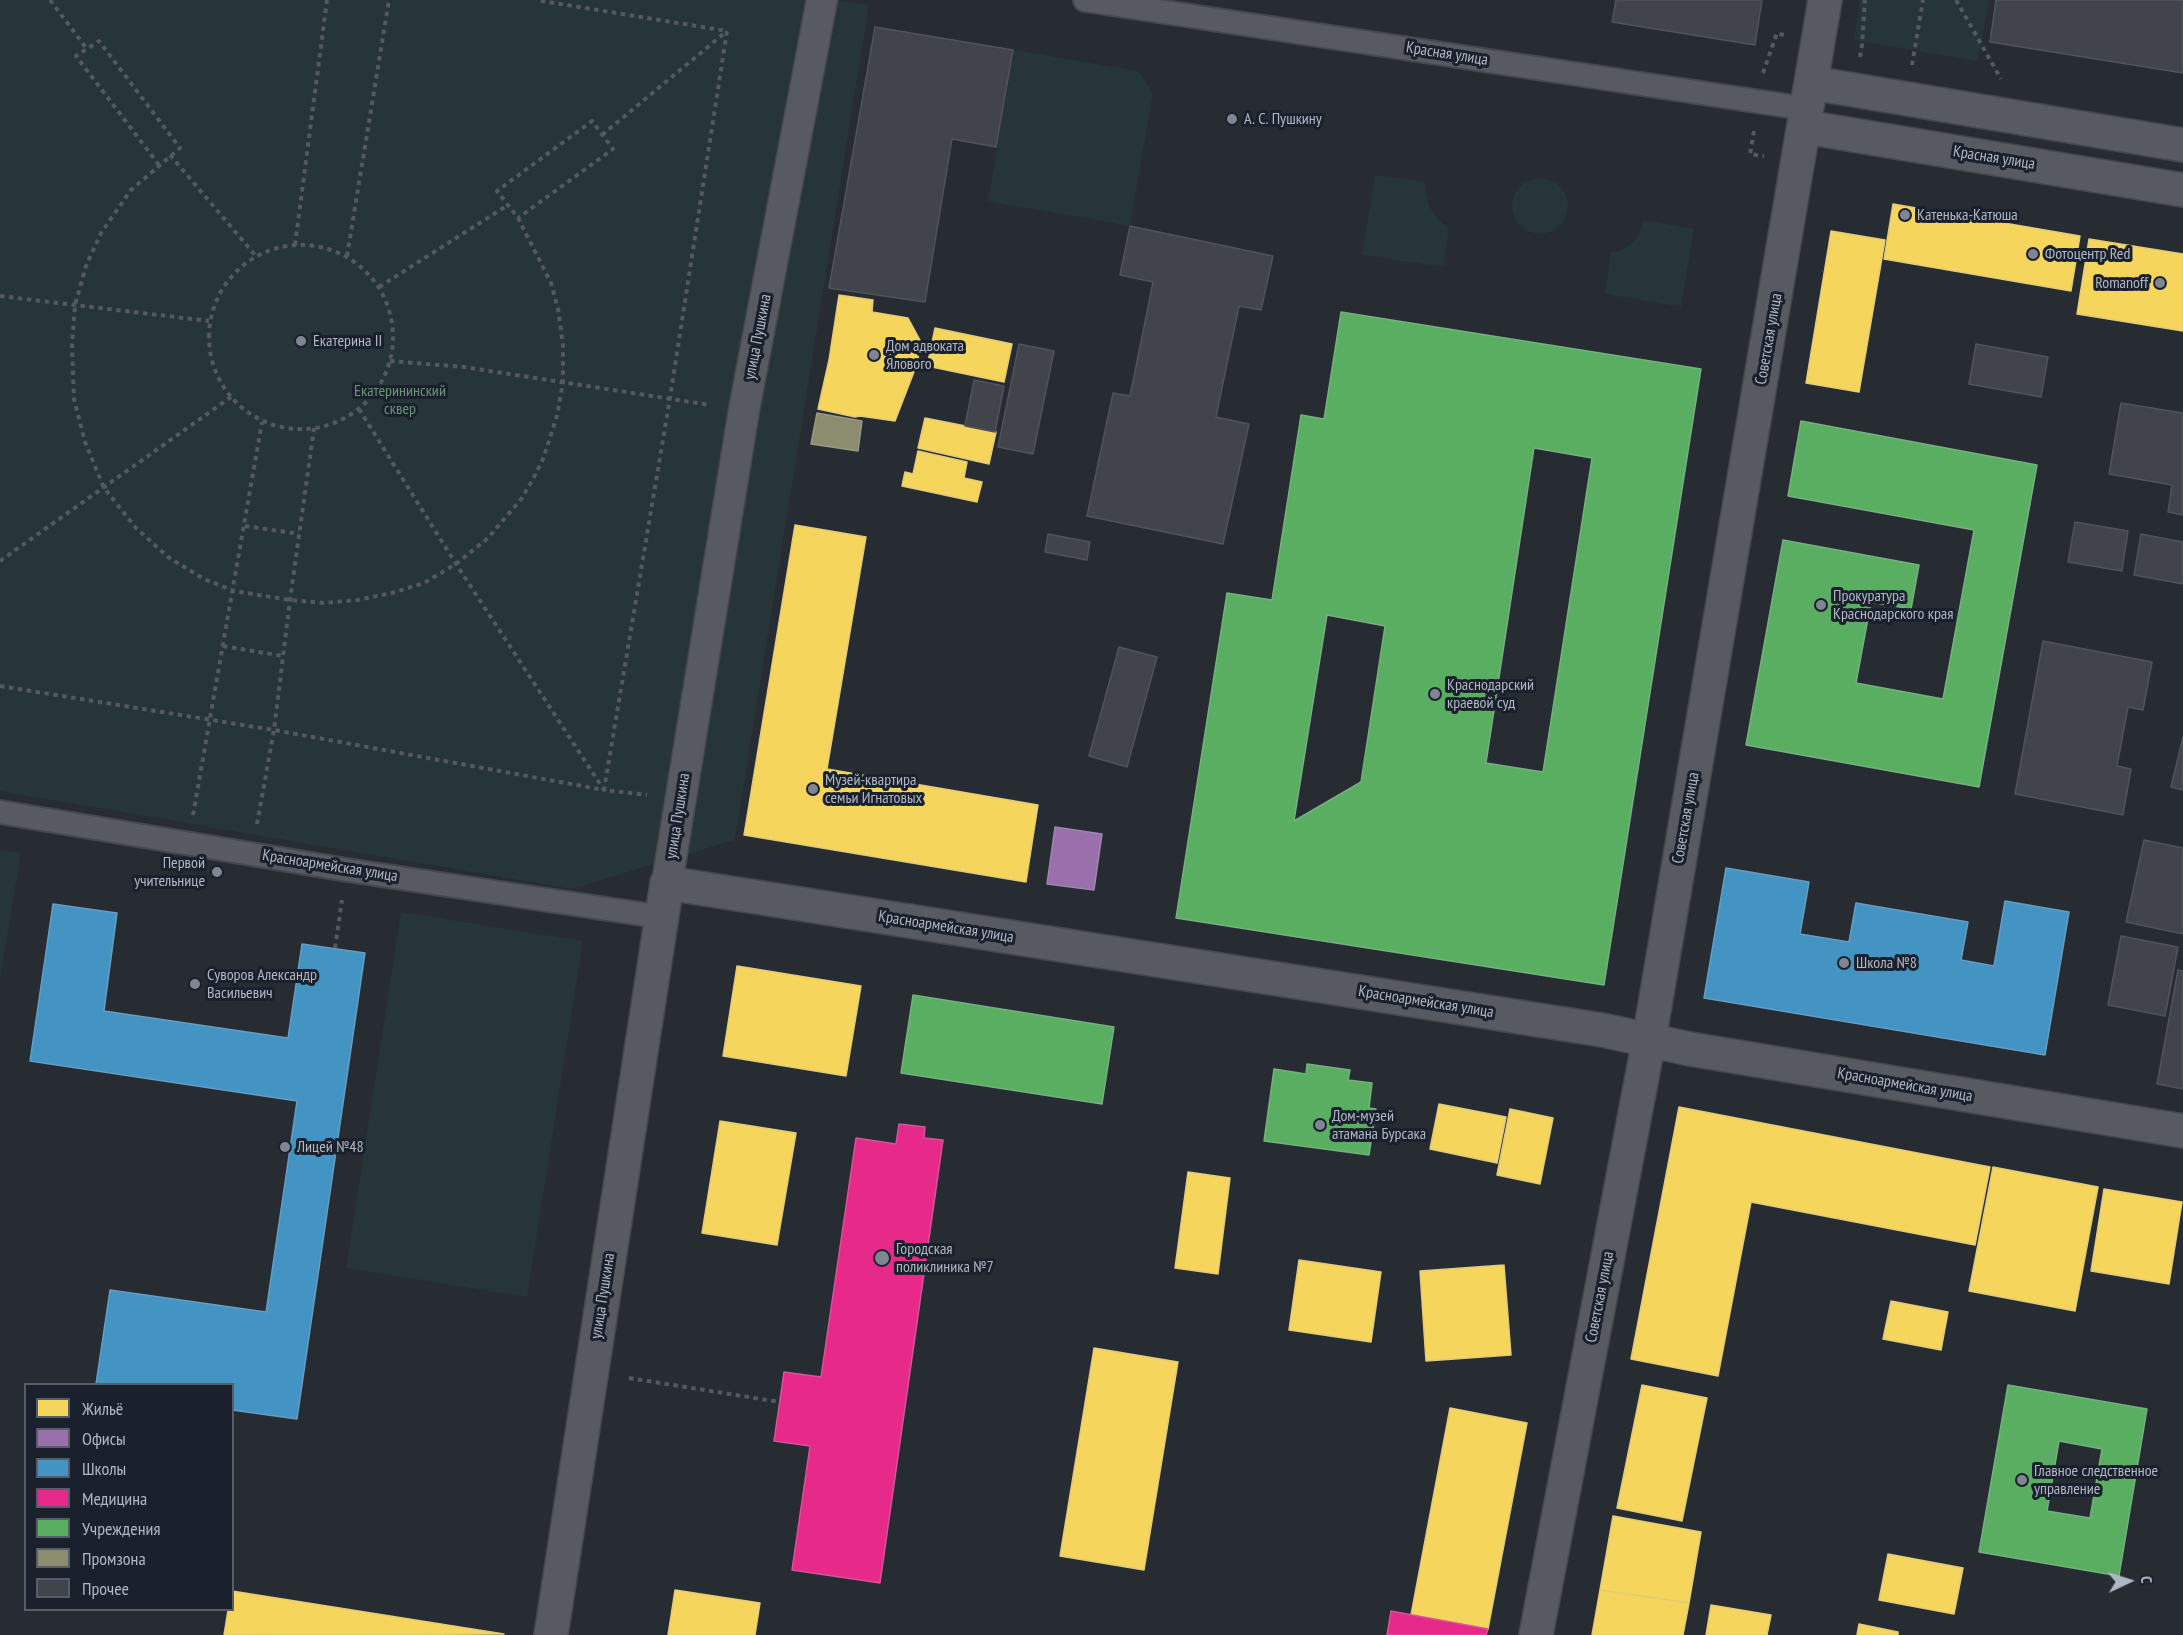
<!DOCTYPE html>
<meta charset="utf-8">
<style>
body{margin:0}
#map{position:relative;width:2183px;height:1635px;overflow:hidden;background:#272b32;font-family:"PT Sans Narrow",sans-serif}
canvas{display:block}
.legend{position:absolute;left:24px;top:1383px;width:210px;height:228px;box-sizing:border-box;background:#1b212c;border:2px solid #575d69;margin:0;padding:8px 10px;list-style:none;font-size:18px;color:#b0b7c4}
.legend li{display:flex;align-items:center;gap:12px;height:30px}
.legend b{width:30px;border:2px solid #575d69}
.north{position:absolute;left:2099px;top:1551px;width:60px;height:60px;-webkit-text-stroke:4px #1b212c;paint-order:stroke;rotate:86deg;font-size:16px;font-weight:700;line-height:24px;text-align:center;color:#b0b7c4}
.north::after{content:'';display:block;margin:auto;width:21px;height:27px;background:#b0b7c4;clip-path:polygon(50% 0,100% 100%,50% 72%,0 100%)}
</style>
<div id="map">
<canvas width="2183" height="1635"></canvas>
<ul class="legend">
<li><b style="height:16px;background:#f6d55c"></b>Жильё</li>
<li><b style="height:16px;background:#9970ab"></b>Офисы</li>
<li><b style="height:16px;background:#4393c3"></b>Школы</li>
<li><b style="height:16px;background:#e7298a"></b>Медицина</li>
<li><b style="height:16px;background:#5aae61"></b>Учреждения</li>
<li><b style="height:16px;background:#8c8c6e"></b>Промзона</li>
<li><b style="height:16px;background:#41454b"></b>Прочее</li>
</ul>
<div class="north">С</div>
</div>
<script>
const ctx = document.querySelector('canvas').getContext('2d');
ctx.lineJoin = 'round';
function fillPath(path, color) { ctx.fillStyle = color; ctx.fill(path, 'evenodd'); }
const shape = rows => new Path2D(rows.map(r => 'M' + r).join(''));
function strokePath(path, color, width, dash) { ctx.strokeStyle = color; ctx.lineWidth = width; ctx.lineCap = dash ? 'butt' : 'round'; ctx.setLineDash(dash || []); ctx.stroke(path); }
function drawText(font, color, halo, rows, align = 'center') {
  ctx.font = font + ' "PT Sans Narrow",sans-serif'; ctx.lineWidth = 6; ctx.setLineDash([]); ctx.textBaseline = 'middle'; ctx.strokeStyle = halo; ctx.fillStyle = color; for (const [text, x, y, turn = 0] of rows) {
    ctx.save(); ctx.translate(x, y); ctx.rotate((+turn || 0) * Math.PI / 180); ctx.textAlign = isNaN(turn) ? turn : align; if (halo) ctx.strokeText(text, 0, 0); ctx.fillText(text, 0, 0); ctx.restore();
  }
}
fillPath(shape([
 [0,0,838,0,869,5,735,840,571,889,0,791],
 [1860,0,1989,0,1978,61,1854,40],
 [1014,50,1138,71,1153,93,1130,226,988,201],
 [1375,175,1425,182,1426,194,1429,206,1437,218,1449,229,1443,267,1362,255],
 '1512 206a28 28 0 1 1 56 0a28 28 0 1 1-56 0Z',
 [1644,220,1694,229,1681,307,1605,294,1611,252,1620,251,1631,244,1637,238],
 [0,850,21,853,0,978],
 [401,912,583,941,527,1297,346,1268]
]), '#253538');
const homes = shape([
 [1893,204,2080,236,2071,291,1884,259,1893,204],
 [1831,231,1885,240,1859,392,1806,383,1831,231],
 [2089,239,2183,254,2183,331,2077,314,2089,239],
 [839,295,873,300,872,312,908,318,921,342,917,364,895,421,860,416,855,417,818,409,829,360,839,295],
 [935,328,1012,344,1004,382,927,366,935,328],
 [925,418,996,432,989,464,918,448,925,418],
 [918,451,967,462,964,478,982,482,977,502,902,486,905,472,913,474,918,451],
 [795,525,866,537,827,769,1038,805,1026,882,744,835,795,525],
 [737,966,861,986,846,1076,723,1056,737,966],
 [1439,1104,1506,1117,1497,1163,1430,1149,1439,1104],
 [1679,1107,1990,1167,1975,1245,1751,1202,1718,1376,1631,1359,1679,1107],
 [1510,1109,1553,1118,1540,1184,1497,1175,1510,1109],
 [720,1121,796,1133,777,1245,702,1233,720,1121],
 [1993,1167,2098,1187,2075,1311,1969,1291,1993,1167],
 [1188,1172,1230,1178,1218,1274,1175,1268,1188,1172],
 [2104,1189,2182,1202,2169,1284,2091,1271,2104,1189],
 [1299,1260,1381,1272,1371,1342,1289,1330,1299,1260],
 [1504,1265,1511,1355,1426,1361,1420,1271,1504,1265],
 [1891,1301,1948,1312,1941,1350,1883,1339,1891,1301],
 [1094,1348,1178,1362,1144,1570,1060,1556,1094,1348],
 [1642,1385,1707,1398,1682,1521,1617,1508,1642,1385],
 [1450,1408,1527,1423,1488,1629,1411,1615,1450,1408],
 [1613,1516,1701,1532,1689,1603,1600,1590,1613,1516],
 [1888,1554,1963,1568,1954,1614,1879,1600,1888,1554],
 [675,1590,760,1603,755,1635,668,1635,675,1590],
 [1600,1590,1689,1603,1683,1635,1592,1635,1600,1590],
 [232,1591,504,1634,224,1635,228,1610,232,1610,232,1591],
 [1711,1605,1771,1615,1767,1635,1706,1635,1711,1605],
 [1859,1624,1898,1632,1898,1635,1857,1635,1859,1624]
]);
fillPath(homes, '#f6d55c');
strokePath(homes, '#e1cc7b', 1.5);
const offices = shape([
 [1055,827,1102,834,1094,890,1047,884,1055,827]
]);
fillPath(offices, '#9970ab');
strokePath(offices, '#a085b2', 1.5);
const schools = shape([
 [1726,868,1809,882,1800,934,1849,942,1856,903,1968,922,1961,960,1994,966,2005,901,2069,912,2045,1055,1704,998,1726,868],
 [53,904,117,913,104,1011,288,1038,302,944,365,953,297,1419,232,1410,232,1384,96,1384,110,1290,266,1312,297,1101,30,1061,53,904]
]);
fillPath(schools, '#4393c3');
strokePath(schools, '#649ec3', 1.5);
const health = shape([
 [899,1124,925,1127,924,1138,943,1140,880,1583,792,1570,810,1446,774,1441,784,1372,821,1377,856,1138,896,1144,899,1124],
 [1391,1611,1488,1629,1486,1635,1387,1635,1391,1611]
]);
fillPath(health, '#e7298a');
strokePath(health, '#d6549b', 1.5);
const public = shape([
 [1341,312,1701,369,1604,985,1176,918,1227,593,1272,600,1301,415,1324,419,1341,312],
 [1534,448,1592,458,1543,772,1486,763,1534,448],
 [1327,615,1385,626,1361,782,1294,821,1327,615],
 [1801,421,2037,465,1979,787,1746,745,1783,540,1919,565,1911,609,1871,602,1856,683,1943,699,1974,530,1788,496,1801,421],
 [913,995,1114,1027,1102,1104,901,1073,913,995],
 [1307,1064,1350,1070,1348,1080,1372,1083,1369,1108,1376,1109,1369,1155,1264,1141,1274,1069,1306,1074,1307,1064],
 [2008,1385,2147,1409,2119,1576,1979,1552,2008,1385],
 [2059,1441,2102,1449,2090,1518,2047,1511,2059,1441]
]);
fillPath(public, '#5aae61');
strokePath(public, '#74b17f', 1.5);
const industry = shape([
 [817,413,862,421,858,451,811,444,817,413]
]);
fillPath(industry, '#8c8c6e');
strokePath(industry, '#979988', 1.5);
const building = shape([
 [1616,0,1762,0,1755,45,1612,22,1616,0],
 [1996,0,2183,0,2183,73,1990,42,1996,0],
 [875,27,1013,50,996,147,952,139,925,302,829,288,875,27],
 [1130,226,1273,256,1261,310,1239,306,1216,417,1249,424,1223,544,1087,516,1113,393,1130,396,1153,282,1120,275,1130,226],
 [1019,344,1054,351,1033,454,998,447,1019,344],
 [1976,344,2048,357,2041,397,1969,384,1976,344],
 [974,380,1004,386,995,432,965,426,974,380],
 [2121,403,2183,413,2183,515,2168,512,2172,485,2109,474,2121,403],
 [2075,522,2128,531,2122,571,2068,562,2075,522],
 [1048,534,1090,542,1087,560,1045,552,1048,534],
 [2141,534,2183,542,2183,584,2134,575,2141,534],
 [2043,641,2152,662,2143,710,2128,707,2117,766,2131,769,2123,815,2015,794,2043,641],
 [1119,647,1157,657,1127,767,1089,756,1119,647],
 [2183,737,2183,790,2171,787,2183,737],
 [2144,840,2183,848,2183,934,2126,922,2144,840],
 [2121,936,2178,947,2165,1016,2108,1005,2121,936],
 [2178,970,2183,971,2183,1089,2157,1084,2178,970]
]);
fillPath(building, '#41454b');
strokePath(building, '#4f535a', 1.5);
const pedestrian = shape([
 [1085,0,1808,109],
 [0,812,347,870,661,917]
]);
const minor = shape([
 [667,883,744,410,822,0]
]);
const tertiary = shape([
 [1812,83,2183,145],
 [1805,127,2183,190],
 [551,1635,667,883,1602,1030,1690,1049,2183,1131],
 [1536,1635,1649,1040,1825,0]
]);
strokePath(pedestrian, '#44474d', 26);
strokePath(minor, '#44474d', 33);
strokePath(tertiary, '#44474d', 36);
strokePath(shape([
 [50,0,87,49],
 [1956,0,2001,79],
 [1860,57,1862,45,1865,0],
 [1912,65,1923,0],
 [1763,73,1777,33,1784,35],
 [1754,131,1750,154,1764,156],
 [602,135,727,31],
 [170,155,255,255],
 [159,165,76,56,99,41,180,148,131,190,101,233,86,266,75,305,72,344,74,399,85,442,104,488,136,528,168,557,204,579,234,591,290,600,324,603,357,600,392,593,424,583,456,564,488,538,522,498,533,479,543,459,557,416,563,382,563,345,558,309,551,283,518,218,497,191,592,121,613,149,518,218],
 [295,245,327,0],
 '209 337a92 92 0 1 1 184 0a92 92 0 1 1-184 0Z',
 [347,256,389,0],
 [379,287,508,205],
 [0,296,209,321],
 [390,361,464,367,710,405],
 [359,409,456,564,604,790,647,795],
 [245,526,299,534],
 [0,561,231,397],
 [223,646,283,656],
 [0,686,274,730,604,790,670,398,727,31,536,0],
 [193,815,262,422],
 [257,824,274,730,290,600,314,428],
 [335,948,342,900],
 [629,1378,780,1402]
]), '#54595e', 4, [4.5, 4.5]);
strokePath(pedestrian, '#575a61', 22);
strokePath(minor, '#575a61', 30);
strokePath(tertiary, '#575a61', 33);
for (const [x, y, r, color] of [
 [1232,119,6,"#808691"],
 [1905,215,6,"#808691"],
 [2033,254,6,"#808691"],
 [2160,283,6,"#808691"],
 [301,341,6,"#808691"],
 [874,355,6,"#808691"],
 [1821,605,6,"#808691"],
 [1435,694,6,"#808691"],
 [813,789,6,"#808691"],
 [217,872,6,"#808691"],
 [1844,963,6,"#808691"],
 [195,984,6,"#808691"],
 [1320,1125,6,"#808691"],
 [285,1147,6,"#808691"],
 [882,1258,8,"#808691"],
 [2022,1480,6,"#808691"]
]) { const dot = new Path2D(); dot.arc(x, y, r, 0, 2 * Math.PI); ctx.fillStyle = color; ctx.fill(dot); strokePath(dot, '#1b212c', 2); }
drawText('16px', '#b0b7c4', '#1b212c', [
 ["Красная улица",1447,54,9],
 ["Красная улица",1994,158,9],
 ["улица Пушкина",758,337,-79],
 ["Советская улица",1769,339,-80],
 ["улица Пушкина",678,816,-81],
 ["Советская улица",1686,818,-80],
 ["Красноармейская улица",330,866,9],
 ["Красноармейская улица",946,927,9],
 ["Красноармейская улица",1426,1002,9],
 ["Красноармейская улица",1905,1085,10],
 ["улица Пушкина",603,1296,-81],
 ["Советская улица",1600,1297,-79]
]);
drawText('16px', '#b0b7c4', '#1b212c', [
 ["А. С. Пушкину",1244,119],
 ["Катенька-Катюша",1917,215],
 ["Фотоцентр Red",2045,254],
 ["Romanoff",2148,283,"right"],
 ["Екатерина II",313,341],
 ["Дом адвоката",886,346],
 ["Ялового",886,364],
 ["Прокуратура",1833,596],
 ["Краснодарского края",1833,614],
 ["Краснодарский",1447,685],
 ["краевой суд",1447,703],
 ["Музей-квартира",825,780],
 ["семьи Игнатовых",825,798],
 ["Первой",205,863,"right"],
 ["учительнице",205,881,"right"],
 ["Школа №8",1856,963],
 ["Суворов Александр",207,975],
 ["Васильевич",207,993],
 ["Дом-музей",1332,1116],
 ["атамана Бурсака",1332,1134],
 ["Лицей №48",297,1147],
 ["Городская",896,1249],
 ["поликлиника №7",896,1267],
 ["Главное следственное",2034,1471],
 ["управление",2034,1489]
], 'left');
drawText('16px', '#699375', '#1b212c', [
 ["Екатерининский",400,391],
 ["сквер",400,409]
]);
</script>
